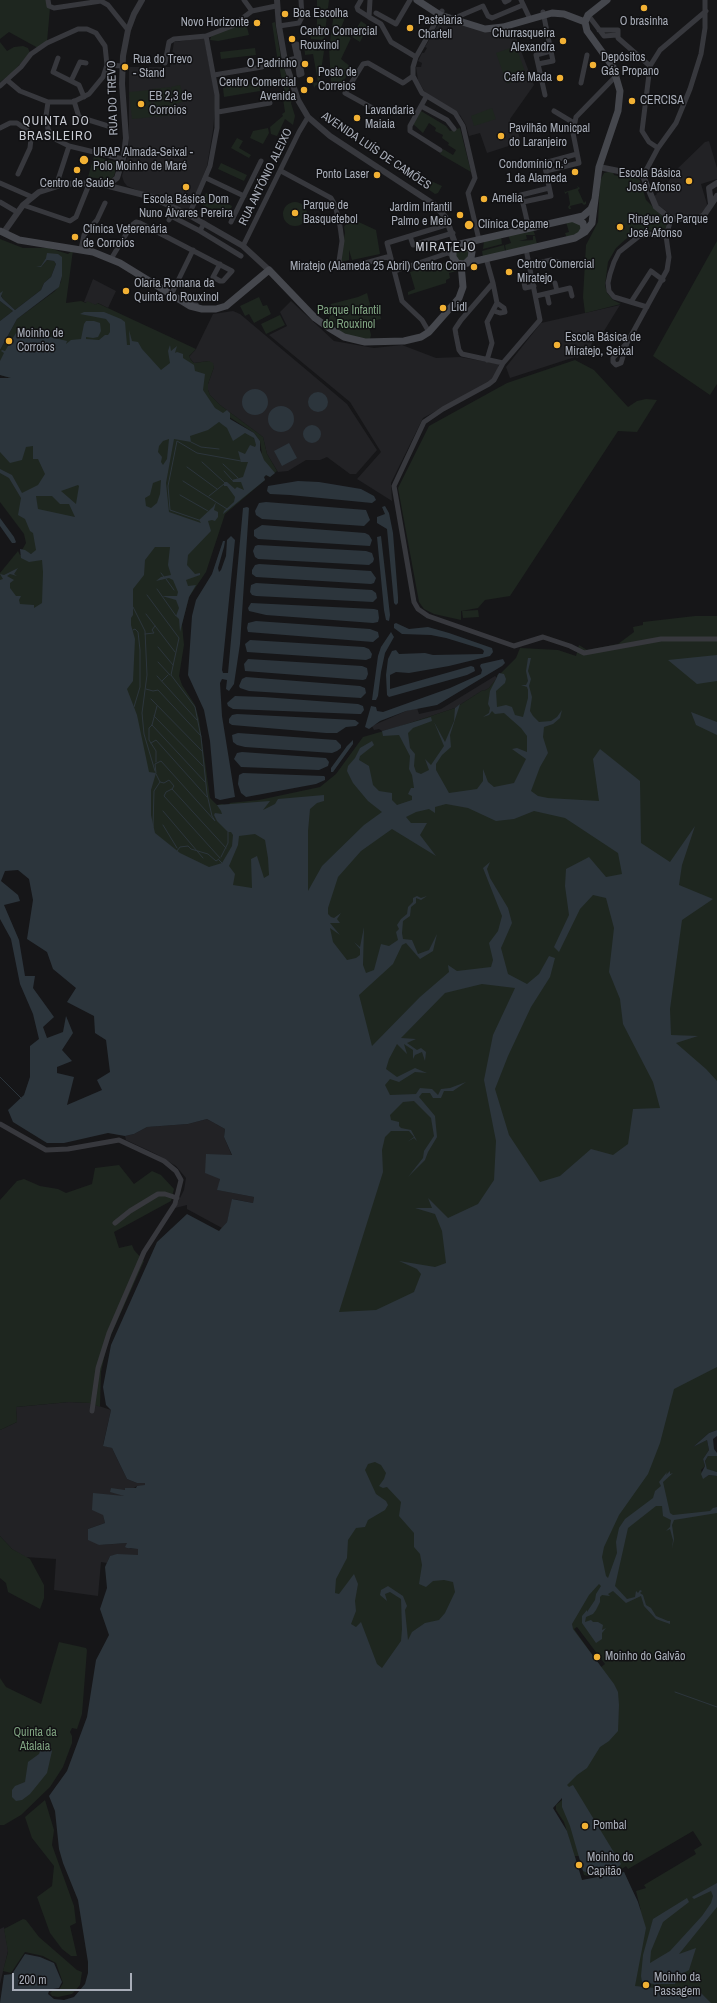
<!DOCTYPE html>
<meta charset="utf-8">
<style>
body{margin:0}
#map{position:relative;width:717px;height:2003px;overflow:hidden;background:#161618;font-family:"Archivo Narrow",sans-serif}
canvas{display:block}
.scale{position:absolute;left:12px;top:1973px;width:120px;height:18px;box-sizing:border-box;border:2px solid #a8adb8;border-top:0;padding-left:5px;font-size:12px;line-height:14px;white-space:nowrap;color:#a8adb8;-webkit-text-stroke:3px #111113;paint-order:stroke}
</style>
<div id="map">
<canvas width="717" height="2003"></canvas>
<div class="scale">200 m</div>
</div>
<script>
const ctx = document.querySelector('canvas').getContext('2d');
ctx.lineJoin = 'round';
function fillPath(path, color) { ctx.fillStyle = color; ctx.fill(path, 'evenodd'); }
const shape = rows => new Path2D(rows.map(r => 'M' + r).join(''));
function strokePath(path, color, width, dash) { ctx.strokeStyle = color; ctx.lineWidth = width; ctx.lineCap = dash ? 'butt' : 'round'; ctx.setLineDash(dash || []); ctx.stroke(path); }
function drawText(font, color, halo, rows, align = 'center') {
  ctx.font = font + ' "Archivo Narrow",sans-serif'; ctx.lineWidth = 3; ctx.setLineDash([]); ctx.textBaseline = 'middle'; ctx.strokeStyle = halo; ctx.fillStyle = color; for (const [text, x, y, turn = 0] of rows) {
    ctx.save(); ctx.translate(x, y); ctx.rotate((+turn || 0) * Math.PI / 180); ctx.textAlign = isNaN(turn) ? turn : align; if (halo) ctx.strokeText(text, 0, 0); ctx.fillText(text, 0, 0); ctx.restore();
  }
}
fillPath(shape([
 [446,19,485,31,512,27,534,85,510,119,513,129,517,129,521,142,487,153,480,133,469,136,466,125,460,115,426,94,423,89,418,80,416,67,421,67,422,63,418,61,422,53,424,53,427,48,425,47,439,23],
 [204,38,216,99,213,130,207,166,191,207,187,210,127,186,124,182,122,176,129,150,129,67,170,67,174,42],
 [709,141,717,168,717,179,701,184,707,204,706,208,702,216,673,216,658,205,653,197,657,194,655,191,665,188,674,172,705,142],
 [93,279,116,291,108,308,98,303,96,305,84,302],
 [291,301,334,341,374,348,402,345,436,358,460,357,499,364,496,374,490,382,423,418,391,483,392,501,357,479,381,452,350,402,269,335,287,326,280,312],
 [620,305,599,339,594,340,587,352,582,351,578,358,575,357,510,378,506,367,541,323],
 [233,311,240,314,347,404,377,450,356,474,350,474,327,457,320,460,306,460,288,471,278,472,267,454,263,437,220,405,210,395,208,390,208,384,214,367,209,361,194,363,189,357,196,349,213,314],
 [495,676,497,678,489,688,484,691,483,690,455,708,401,726,382,731,379,729,374,730,372,726,406,711,417,708,419,714,441,709],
 [207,1119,225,1129,224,1137,232,1156,220,1179,218,1190,254,1197,253,1203,233,1199,227,1222,222,1228,187,1209,187,1205,175,1208,184,1190,186,1178,176,1166,156,1154,126,1140,125,1136,134,1134,147,1127,188,1124],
 [69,1402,90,1403,111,1410,103,1445,112,1448,127,1479,137,1483,145,1483,146,1486,137,1486,124,1494,103,1515,105,1523,88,1529,99,1545,127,1543,127,1547,131,1549,138,1549,138,1555,110,1556,107,1563,101,1562,98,1596,54,1590,56,1559,25,1557,12,1549,0,1536,0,1430,17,1422,16,1407],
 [4,1927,8,1951,0,1984,0,1929]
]), '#222225');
fillPath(shape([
 [0,0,48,0,50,8,47,42,38,48,9,32,0,39],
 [317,0,329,0,324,40,311,39,310,30,317,27],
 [335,6,347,13,340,30,351,38,341,59,352,68,339,88,331,82,329,48],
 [245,19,249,35,218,41,210,40,212,34,237,26],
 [361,21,368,26,360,42,341,30,342,28,353,34],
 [275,22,281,59,278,63,272,23],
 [0,42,7,51,14,47,23,46,28,48,30,53,12,73,0,82],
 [304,42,321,42,324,51,319,85,316,85,314,88,313,83,318,82,313,54,305,55],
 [516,46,527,77,507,84,496,53],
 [255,48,256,55,221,59,220,52],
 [284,65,290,92,285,94,279,66],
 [259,82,260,91,224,97,223,88],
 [180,85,185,101,172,105,171,87],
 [170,87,173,115,155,117,152,89],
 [150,90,153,117,132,119,129,92],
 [290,96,293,97,291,103,295,116,293,125,285,119,277,136,271,134,270,127,283,116,282,114,285,112,283,99],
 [492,108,496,119,474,126,471,116],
 [421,111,446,126,450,131,460,128,471,172,440,154,443,149,453,155,456,150,448,145,449,143,442,138,443,135,435,131,436,128,429,123,423,133,413,124],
 [268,128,269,133,263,144,250,138,253,131],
 [237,138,243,141,239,148,251,155,249,158,231,148],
 [94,156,118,163,114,176,110,180,88,177],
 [221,163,247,175,244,181,218,169],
 [608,172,613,172,614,175,626,178,627,175,640,180,646,200,665,219,667,227,663,231,636,230,616,248,608,262,605,285,607,293,613,300,621,304,585,313,583,297,586,245,598,222,600,181,604,173],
 [431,181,442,186,438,193,435,194,425,187],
 [577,186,580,188,578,190,584,203,586,201,586,204,584,205,582,203,570,206,571,209,569,209,568,207,570,204,568,192,565,194,564,189,565,192,578,188],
 [206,193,232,206,227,217,201,204],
 '283 214a12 12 0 1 1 24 0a12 12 0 1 1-24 0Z',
 [350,218,376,230,380,254,352,260,349,250,349,260,341,262,341,252,345,233,344,227],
 [579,221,583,231,567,238,565,233,569,232,566,222],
 [533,229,535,235,526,235,527,239,519,241,533,240,533,236,535,236,537,244,506,251,505,245,511,243,508,235],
 [501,237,502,244,483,249,484,241],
 [0,239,23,248,49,248,68,254,73,250,66,303,81,301,86,303,87,301,96,305,97,303,196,349,189,356,191,360,194,363,209,361,213,363,214,367,208,384,208,390,210,395,220,405,263,437,267,454,277,471,270,477,266,475,264,477,265,480,225,514,206,572,189,597,182,624,184,645,179,676,182,685,195,705,199,719,210,798,217,805,222,804,278,831,259,983,84,733,165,401,252,435,262,454,260,441,254,433,223,413,220,414,174,370,23,381,0,378,11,378,0,375,0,350,17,319,55,291,61,282,62,266,62,257,46,258,42,266,47,260,54,261,56,264,51,277,44,283,41,290,15,310,3,299,0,293],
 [717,241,717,384,710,395,653,356],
 [504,245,505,251,483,257,482,251],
 [464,246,470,254,464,261,458,260,454,252],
 [451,261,456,266,457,271,449,273,450,278,446,280,446,283,408,295,408,292,415,289,410,272],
 [367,293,371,308,378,307,381,319,368,322,371,335,370,339,365,340,345,337,327,326,331,312,331,304,358,297],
 [259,297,263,306,267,305,271,314,254,323,249,314,245,316,240,306],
 [0,301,13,311,0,321],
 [280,315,285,325,266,334,261,324],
 [575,360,594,370,628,407,637,401,646,399,657,400,637,432,618,431,510,596,485,600,478,608,461,611,461,620,434,614,424,609,419,602,398,488,429,426,507,383],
 [0,437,36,444,84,483,73,536,31,554,22,550,26,543,24,534,0,502],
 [18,551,20,555,45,554,73,572,0,667,0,573],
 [478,610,479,617,463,618,462,611],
 [695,616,717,616,717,1430,709,1433,693,1447,707,1440,709,1450,703,1459,705,1466,701,1470,704,1478,709,1475,717,1476,717,2003,605,2003,492,1728,199,1593,338,1357,305,875,229,803,259,800,320,787,336,774,363,737,401,726,455,708,483,690,484,691,489,688,497,678,497,675,501,673,516,658,520,648,558,650,576,656,579,645,587,650,618,644,634,632,633,627,643,625,643,622],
 [577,1627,605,1664,601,1667,574,1629],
 [562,1796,562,1800,556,1805,556,1810,564,1822,569,1838,549,1810],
 [693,1831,702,1845,694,1850,696,1854,644,1885,646,1888,636,1891,641,1911,624,1872,582,1881,575,1856,579,1856,584,1875,588,1876,619,1871,626,1866,628,1869],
 [119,1165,134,1184,152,1171,161,1175,174,1189,171,1201,114,1232,119,1248,132,1245,134,1250,144,1261,107,1344,101,1372,100,1407,90,1403,69,1402,16,1407,17,1422,0,1430,0,1200,17,1181,24,1179,40,1186,58,1189,66,1193,92,1184,95,1168],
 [712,1455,717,1456,717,1472,707,1470,705,1461,708,1456],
 [0,1536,12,1549,30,1559,44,1585,44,1598,40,1609,8,1592,6,1583,0,1578],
 [59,1642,86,1648,87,1650,82,1714,77,1729,72,1728,70,1732,72,1736,72,1743,63,1767,50,1787,21,1815,4,1825,0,1825,0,1678,6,1687,41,1704],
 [45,1800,54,1830,52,1845,74,1906,76,1923,70,1926,77,1956,71,1956,62,1949,50,1933,37,1897,52,1886,54,1866,32,1838,25,1817],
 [23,1919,26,1920,39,1937,77,1970,82,1972,80,1985,72,1994,58,1997,52,1996,50,1993,53,1990,59,1990,63,1983,56,1963,43,1956,25,1952,11,1973,3,1971,8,1952,4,1929]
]), '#1e261f');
fillPath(shape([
 [47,253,58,254,62,257,62,276,59,287,17,319,0,350,0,321,13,311,0,301,0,293,3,291,1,296,3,299,15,310,41,290,44,283,51,277,56,264,54,261,47,260,41,267,36,266,41,266,46,258],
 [84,312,104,312,121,319,125,322,127,345,130,345,129,330,132,341,138,342,142,349,161,370,170,363,168,351,170,345,171,351,177,346,175,353,177,352,183,354,183,358,194,365,195,371,205,374,203,390,215,408,223,413,227,410,230,413,230,419,254,433,260,441,260,450,264,460,275,473,270,477,266,475,264,477,265,480,223,514,224,511,234,502,235,497,227,486,224,486,224,482,227,482,235,489,237,487,244,490,241,482,233,482,232,480,243,477,248,462,241,462,238,451,245,454,250,445,255,447,256,445,254,438,245,433,233,441,227,428,219,422,208,430,190,436,191,442,174,439,166,483,169,512,201,523,199,520,213,507,216,502,214,510,218,512,218,517,215,521,212,520,208,521,211,531,188,555,187,565,195,574,200,573,200,575,186,580,188,586,196,585,189,597,180,632,179,619,176,616,179,608,176,600,162,596,177,596,178,592,173,580,169,578,156,581,161,577,171,575,168,565,170,547,155,547,145,560,144,575,133,589,133,615,131,618,131,625,135,639,133,681,127,689,137,715,149,772,156,773,151,790,151,815,155,833,180,853,209,867,222,863,232,846,233,835,231,832,228,832,217,821,214,815,215,813,222,814,221,811,217,805,270,801,263,810,275,804,278,799,324,795,324,801,317,803,310,809,308,831,308,891,322,866,364,825,382,812,368,801,353,783,347,771,348,766,355,758,360,748,372,741,374,745,360,756,359,760,369,766,373,785,379,791,392,793,392,800,397,805,412,800,412,796,408,794,411,788,414,788,412,775,409,769,410,756,399,735,383,736,382,731,431,717,432,721,413,728,408,733,410,748,415,754,414,766,416,772,421,774,429,770,425,759,431,765,444,746,434,722,445,742,454,721,455,708,460,704,450,735,451,747,442,755,436,764,436,770,449,793,477,789,483,781,483,769,488,782,494,787,514,783,526,759,512,749,517,748,527,752,527,736,521,728,504,713,495,714,492,711,489,715,483,717,489,713,490,708,488,704,490,691,499,673,504,674,506,679,505,683,496,691,497,707,506,705,512,707,515,715,523,717,528,698,528,690,527,687,521,685,526,685,528,681,526,671,528,658,531,658,528,671,531,679,529,686,532,697,530,711,533,716,539,722,551,721,557,717,562,710,560,718,553,724,544,727,543,737,548,753,540,767,531,791,538,796,548,798,599,801,593,759,600,749,640,781,641,843,670,862,695,826,682,865,679,885,713,899,682,920,670,1009,671,1035,698,1036,676,1043,706,1069,717,1081,717,1367,674,1389,660,1443,648,1474,619,1515,604,1547,602,1557,606,1576,608,1578,617,1553,616,1542,619,1528,625,1519,653,1498,655,1491,661,1486,659,1482,667,1472,666,1475,670,1471,670,1474,673,1473,663,1482,670,1513,673,1515,710,1511,713,1508,717,1507,717,1513,674,1520,672,1525,674,1539,672,1549,673,1540,670,1529,666,1531,670,1527,671,1520,663,1516,662,1506,656,1506,628,1528,615,1586,627,1599,635,1597,636,1591,638,1593,640,1590,642,1591,640,1593,643,1595,646,1605,651,1608,656,1616,668,1621,670,1621,670,1624,656,1619,644,1606,641,1596,626,1603,613,1591,608,1594,610,1596,602,1595,600,1597,600,1602,596,1610,593,1614,586,1617,585,1622,591,1620,593,1622,598,1622,603,1625,602,1630,606,1628,602,1633,602,1639,596,1643,582,1623,582,1616,587,1610,587,1612,595,1600,596,1594,601,1586,599,1584,589,1595,572,1624,573,1629,614,1684,618,1692,619,1705,618,1731,609,1741,600,1747,587,1768,577,1775,567,1785,569,1787,573,1785,621,1864,617,1868,588,1873,583,1871,570,1826,562,1807,562,1798,553,1808,567,1831,582,1880,624,1872,638,1902,646,1928,635,1986,654,1988,654,1984,642,1982,641,1976,643,1955,653,1919,687,1898,689,1902,663,1922,651,1951,650,1963,670,1951,702,1916,711,1903,713,1896,711,1891,694,1899,692,1897,717,1883,717,1907,679,1954,696,1948,689,1970,678,1976,675,1984,656,1984,655,1989,679,1990,690,1986,697,1989,711,2003,0,2003,4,1975,12,1974,25,1954,40,1957,54,1963,62,1982,59,1988,53,1989,49,1991,48,1994,54,1999,64,2000,74,1997,85,1984,88,1973,88,1962,78,1900,63,1863,59,1849,55,1811,49,1796,67,1771,87,1717,96,1660,109,1635,100,1609,107,1588,105,1567,110,1556,117,1554,138,1555,138,1549,127,1548,125,1547,127,1543,99,1545,88,1540,88,1529,105,1523,103,1515,92,1510,93,1493,124,1496,110,1492,111,1488,125,1490,125,1488,136,1488,137,1486,145,1485,145,1483,137,1483,127,1479,112,1448,103,1446,111,1410,106,1405,103,1387,111,1345,157,1242,187,1214,219,1231,227,1222,232,1199,253,1203,254,1197,217,1190,220,1179,205,1173,206,1154,232,1155,224,1137,225,1129,207,1119,188,1124,147,1127,134,1134,125,1136,108,1133,64,1143,47,1143,13,1122,8,1110,24,1095,30,1077,30,1046,39,1039,33,1014,20,984,11,939,0,919,0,580,3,579,0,574,4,575,18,568,14,574,17,576,10,574,7,576,14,580,10,583,10,588,16,596,21,596,19,600,20,604,34,605,34,608,42,603,43,572,42,560,29,562,21,558,20,549,25,550,31,554,36,550,33,533,30,531,25,519,18,515,21,498,9,478,0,473,0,469,12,475,22,493,38,485,45,474,38,459,33,459,33,446,26,447,22,460,10,463,0,452,0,378,11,378,0,375,0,361,4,353,1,351,2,350,5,351,16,333,19,334,21,330,67,341,66,344,71,340,81,339,84,324,86,321,94,321,100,323,101,331,98,337,93,338,86,337,86,339,99,340,105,335,108,335,110,332,110,324,106,319,80,314],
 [169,439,167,459,163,465,161,462,162,457,158,452,159,446,163,441],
 [161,480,160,494,157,503,151,508,146,506,145,498,150,495,153,483],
 [78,485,79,486,76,504,61,491],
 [36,496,52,496,60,504,69,504,75,517,38,509],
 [446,804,468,808,496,821,514,819,534,811,565,818,618,853,622,874,606,877,589,857,566,869,565,886,569,915,554,947,559,952,580,909,593,895,606,898,614,928,609,972,620,999,623,1024,653,1082,660,1108,633,1109,628,1144,613,1155,591,1149,560,1176,540,1182,509,1135,495,1089,508,1056,531,1007,550,977,555,958,549,956,539,974,527,984,508,974,501,948,512,923,508,908,490,878,487,869,490,862,483,868,502,916,498,931,489,943,493,960,491,967,457,971,448,965,449,972,420,997,372,1046,359,995,393,964,402,945,406,943,420,959,433,951,437,934,429,950,418,954,412,940,403,939,402,933,403,921,410,916,411,907,416,903,416,898,421,900,427,896,421,898,417,896,413,898,413,902,408,907,407,914,401,919,397,925,399,929,396,932,398,940,389,946,381,944,374,970,366,973,363,965,364,927,360,947,354,942,360,949,360,955,356,958,347,960,333,942,330,928,340,935,330,923,340,923,337,919,341,913,334,918,331,917,328,914,328,908,338,877,361,851,392,829,436,856,420,835,427,823,411,823,406,817,416,812,429,809,435,813,435,807],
 [255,834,265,840,268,858,269,875,264,878,257,856,251,859,252,888,233,885,235,874,229,866,238,845,239,836],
 [18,870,29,879,33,900,27,939,47,952,53,969,76,988,67,1002,94,1016,95,1033,106,1040,110,1072,97,1080,102,1090,67,1105,74,1077,57,1073,57,1067,72,1061,62,1050,73,1033,66,1016,63,1032,47,1038,43,1027,54,1017,33,988,35,976,25,976,19,940,4,905,20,901,18,895,1,881,5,871],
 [482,984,515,988,493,1035,484,1080,496,1141,494,1180,478,1204,448,1218,428,1198,432,1208,415,1208,435,1214,442,1231,446,1263,435,1267,399,1261,417,1269,421,1274,414,1292,376,1310,339,1312,383,1172,382,1150,385,1137,391,1131,409,1131,414,1137,407,1142,414,1138,417,1141,411,1130,401,1128,399,1126,399,1122,391,1120,390,1115,403,1102,414,1101,431,1118,434,1136,424,1151,423,1158,408,1177,425,1160,428,1152,437,1137,435,1116,419,1097,422,1093,430,1093,433,1098,441,1098,444,1091,453,1091,466,1082,450,1088,441,1089,438,1095,432,1089,420,1088,416,1094,390,1095,385,1085,390,1079,399,1082,415,1072,427,1073,415,1068,397,1077,386,1069,389,1059,397,1044,407,1054,404,1044,413,1050,413,1059,415,1055,422,1052,425,1061,426,1052,421,1048,417,1050,407,1043,416,1039,401,1038,445,993],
 [375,1462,381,1465,386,1473,384,1479,379,1486,383,1488,387,1487,401,1502,399,1516,414,1533,414,1547,420,1554,422,1565,419,1584,426,1587,433,1581,444,1580,453,1582,455,1592,445,1613,439,1620,425,1623,412,1632,408,1640,405,1610,407,1606,403,1596,388,1586,381,1590,380,1595,387,1601,385,1594,390,1592,401,1599,402,1629,401,1641,382,1668,377,1664,361,1622,356,1627,351,1624,356,1611,355,1601,358,1584,354,1574,339,1594,335,1593,336,1579,347,1558,348,1540,356,1528,365,1527,368,1520,385,1510,388,1505,386,1501,376,1494,365,1470,368,1464],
 '242 402a13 13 0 1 1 26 0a13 13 0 1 1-26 0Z',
 '308 402a10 10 0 1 1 20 0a10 10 0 1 1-20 0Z',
 '268 419a13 13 0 1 1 26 0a13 13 0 1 1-26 0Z',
 '303 434a9 9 0 1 1 18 0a9 9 0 1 1-18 0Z',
 [289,443,297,458,282,466,274,451],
 [298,481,319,482,361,489,374,496,376,500,372,503,290,495,270,494,267,491,268,486],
 [266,502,366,510,370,520,364,526,262,519,256,515,255,511,259,503],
 [385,506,389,513,393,533,398,597,398,603,396,605,394,603,387,529,377,523,377,517,385,514,382,507],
 [247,507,249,508,240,644,234,684,229,691,226,689,227,680,222,679,220,683,222,716,235,797,220,800,215,798,210,741,204,710,188,675,192,616,196,600,212,574,223,541,225,541,224,547,218,568,219,572,221,570,226,556,227,540,231,536,235,540,222,670,223,673,228,673,243,508],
 [0,518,14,537,16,542,15,543,12,543,0,526],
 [262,525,365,533,369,535,372,540,370,546,258,539,254,536,254,530],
 [381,536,390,615,389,621,386,620,384,610,377,537],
 [258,545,366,551,372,553,374,559,373,562,369,565,258,559,255,557,253,551,255,546],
 [259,564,371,571,376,578,374,583,371,584,256,577,252,574,252,570,255,565],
 [256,583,372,590,376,593,377,598,373,602,256,596,252,595,250,592,251,585],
 [251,603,374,609,378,610,379,618,378,622,373,623,266,615,249,611,248,608],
 [256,621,370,629,378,632,379,637,373,642,248,632,247,628,248,623],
 [396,623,409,629,428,627,449,633,492,648,493,652,490,656,449,666,409,673,396,672,390,675,390,689,471,666,474,667,475,671,467,675,389,697,387,695,386,675,388,659,392,651,396,650,399,654,425,653,433,655,483,654,484,651,482,649,446,638,431,635,402,634,394,628,394,624],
 [391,632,394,637,385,653,381,672,378,696,376,700,372,700,378,656,381,647],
 [250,640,364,647,369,649,372,654,371,658,366,660,247,652,245,644],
 [717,655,717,681,697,684,668,660],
 [248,659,362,666,367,668,368,674,366,679,363,680,245,671,244,664],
 [503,659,505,663,502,666,437,705,406,711,380,721,369,729,365,727,371,706,376,707,377,711,383,712,450,688,481,674,482,670,480,666,481,664],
 [246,677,360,686,365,688,366,693,361,698,249,691,240,688,239,686,242,679],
 [235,696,263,697,358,704,363,706,364,710,361,714,358,714,233,709,228,706,227,703],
 [691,712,717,722,717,735,696,725],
 [237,714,355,720,359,723,356,726,346,727,337,733,326,733,232,725,229,723,229,719,232,715],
 [238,733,336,740,341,745,341,748,337,751,332,753,245,747,237,745,233,742,232,735],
 [353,740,353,744,333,772,331,772,331,768,347,746],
 [242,752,326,758,329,762,328,766,319,770,241,767,234,759,237,753],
 [243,773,324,776,325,777,325,780,316,784,246,797,241,793,238,784,239,775],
 [717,1430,717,1436,713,1439,714,1449,717,1453,717,1456,708,1456,705,1461,707,1469,717,1472,717,1476,709,1475,703,1479,701,1474,705,1466,703,1459,709,1450,707,1440,693,1447,709,1433],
 [46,1742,50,1745,52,1751,47,1773,30,1794,22,1800,16,1801,12,1797,12,1790,15,1786,25,1782,28,1762,39,1754,43,1743]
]), '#2c353c');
strokePath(shape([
 [191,442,201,447,219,449],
 [202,462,224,482],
 [223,464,238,478],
 [187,467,217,489],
 [224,471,232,480],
 [183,481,227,509],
 [180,495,208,511],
 [209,496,224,484],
 [199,520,170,510,168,486,177,441,197,453,241,461],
 [161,573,164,577],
 [166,579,174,590],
 [157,589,176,616],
 [147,595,179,638,171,675,195,707,201,737,207,794,212,816,215,821,161,761,155,764,156,773],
 [133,607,145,631,147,675,142,713,144,734,155,771],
 [146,614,175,652],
 [133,630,135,629,138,632,140,650,140,687,134,707],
 [145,634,154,633,152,630,155,626],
 [158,647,173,665],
 [158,662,170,675],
 [157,676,197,720],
 [162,681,168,675],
 [146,689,153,691,158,690,201,736],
 [151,699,202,751],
 [154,716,203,766],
 [152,725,205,782],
 [151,743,156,740,207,797],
 [156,762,156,751,149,740,149,728,152,725,157,706],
 [156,774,160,782,164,783,169,780,174,786,172,789,226,848],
 [172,789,166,792,164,796,220,858],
 [163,811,203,858],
 [163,825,177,848],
 [153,827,154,791,160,782],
 [177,851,180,847,188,846,191,849,208,854,216,861,219,859],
 [221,857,228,843,228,832],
 [219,860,222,863],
 [0,1077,21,1098],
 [675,1692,717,1707]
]), '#2c353c', 1);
strokePath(shape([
 [48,0,49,6,54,8,101,1,108,5,128,30],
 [244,0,252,11],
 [361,0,357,7,358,10,369,17],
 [370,0,369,17,381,24,391,42,416,57],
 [504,0,505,2,509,0],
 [521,0,530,19],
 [442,11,416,57,413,67,413,76,422,93,455,113,463,126,475,178,468,193,479,240],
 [376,13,396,24,410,0],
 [588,15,604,36,617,35],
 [457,17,483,6,488,16,492,18,523,5],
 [279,26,299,23,302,17,301,0],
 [599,30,618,30,618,38,650,66],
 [58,58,53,72,79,85,84,97],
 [285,61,297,58,299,75,302,74,297,44,294,44,297,58],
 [165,63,169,42,174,39,206,36,232,26,252,11,276,6],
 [538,64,553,61,543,12],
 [107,65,122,66],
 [214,75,262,67],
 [71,81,80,62,86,63],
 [581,83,587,55],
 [0,86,21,67,31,54,47,43,78,29,87,29,96,33,105,46,107,65,103,77,89,94,73,102,48,102,20,91,7,80],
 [545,95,536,55,551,51],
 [426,97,410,126,410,131,440,150],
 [74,101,79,117,108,126],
 [48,102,46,116,48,129,53,138,69,146,123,159],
 [421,106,447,120,454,129],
 [376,110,345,93,363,64,368,63,403,83,413,76],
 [554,111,574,123],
 [218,112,270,103],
 [0,128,10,123,17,123,27,130,31,139],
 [658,148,649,142,642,131,650,66,660,50,706,11],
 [281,171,331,198,335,205,340,226,342,241,339,261,343,267,347,268,387,257,391,260],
 [546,171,579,163,573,133,576,117,617,75],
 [18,174,30,148,31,139,50,134],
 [643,176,658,148,676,123,690,89,701,54,705,28,705,0],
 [206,178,244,196],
 [0,183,32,197],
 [56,186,69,146],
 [0,202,17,212],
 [523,202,551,196,544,163,577,154],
 [23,205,70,221,76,217,90,182],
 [189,215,210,166,217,128,217,95,206,36],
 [169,220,171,216,200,231],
 [231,222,261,161],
 [204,223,200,231,241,256],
 [449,224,410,236,413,245,453,233],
 [529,229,521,195,549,188],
 [410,236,387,243,402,301,422,320,429,332],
 [243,246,299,132,308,117],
 [81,249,84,235,97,220,105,203],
 [486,258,493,283,461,320,455,329,456,335,459,350,462,354,503,363,540,320,526,249],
 [111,259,131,226,136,222,140,223,232,271,223,281,220,281,213,277,220,264],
 [529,265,551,260,569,265],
 [395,271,448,253,452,255],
 [531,275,523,277,525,288,534,286],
 [555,283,557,291],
 [547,294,549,303],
 [171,295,193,250],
 [536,296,570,288,572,296],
 [184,302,188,298,196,304,197,308],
 [631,302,651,271,663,280],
 [647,307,614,297,609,291,608,283,610,274,614,262,619,252,638,237,647,234,666,236],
 [494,311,500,313,505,312,504,308,497,303],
 [627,343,613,358,613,362,616,365,621,363,627,343,667,270,669,257,666,236,671,219],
 [487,360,492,343,487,322,497,303,493,283],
 [503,363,494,380,489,384,443,409,424,422,394,486,414,602,418,609,428,616,514,646,543,637,570,646,584,653,661,639,717,639],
 [0,1124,46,1150,68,1149,119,1140,164,1161,176,1171,181,1180,175,1204,144,1252,109,1333,98,1368,92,1411],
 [115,1223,130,1211,158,1194,165,1194,177,1198]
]), '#37383d', 5);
strokePath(shape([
 [277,0,279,26,285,61,298,100,308,117,330,136,435,205,446,218,456,246],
 [599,167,643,176,656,207,671,219,700,218,704,215,717,196],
 [108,185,117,178,124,155,126,138,122,84,123,56,128,30,134,14,142,0],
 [711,204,709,188,717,183],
 [4,232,23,205,39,192,64,184,97,183,152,197,189,215,243,246,269,270]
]), '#37383d', 6);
strokePath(shape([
 [417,0,440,15,485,29,503,27,552,13,564,14,585,22],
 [595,199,591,209,583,216,460,244,453,250,453,257,457,263,463,264,575,238,585,232,592,223,599,167,618,111,620,91,613,67,587,31,585,22,588,15,607,0],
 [574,219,583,223,584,229,581,234],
 [0,231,19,240,93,252,120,263,190,306,202,309,216,309,226,306,269,270,315,318,329,328,344,337,365,342,404,341,421,337,429,332,459,298,463,287,461,264],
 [464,244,469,247,472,252,471,258,467,262]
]), '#45474d', 7);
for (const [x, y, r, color] of [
 [644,8,4,"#f2b134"],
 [285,14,4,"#f2b134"],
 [257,23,4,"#f2b134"],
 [410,28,4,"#f2b134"],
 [292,39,4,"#f2b134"],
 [563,41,4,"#f2b134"],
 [305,64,4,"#f2b134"],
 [593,65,4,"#f2b134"],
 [125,67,4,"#f2b134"],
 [560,78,4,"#f2b134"],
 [310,80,4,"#f2b134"],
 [304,90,4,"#f2b134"],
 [632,101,4,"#f2b134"],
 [141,104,4,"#f2b134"],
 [357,118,4,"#f2b134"],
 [501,136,4,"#f2b134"],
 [84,160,5,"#f2b134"],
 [77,170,4,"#f2b134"],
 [575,172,4,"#f2b134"],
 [377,175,4,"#f2b134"],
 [689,181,4,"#f2b134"],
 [186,187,4,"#f2b134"],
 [484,199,4,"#f2b134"],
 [295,213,4,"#f2b134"],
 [460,215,4,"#f2b134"],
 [469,225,5,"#f2b134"],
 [620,227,4,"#f2b134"],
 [75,237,4,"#f2b134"],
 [474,267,4,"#f2b134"],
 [509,272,4,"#f2b134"],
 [126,291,4,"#f2b134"],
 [443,308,4,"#f2b134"],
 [9,341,4,"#f2b134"],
 [557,345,4,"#f2b134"],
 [597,1657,4,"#f2b134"],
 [585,1826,4,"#f2b134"],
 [579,1865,4,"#f2b134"],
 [646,1985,4,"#f2b134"]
]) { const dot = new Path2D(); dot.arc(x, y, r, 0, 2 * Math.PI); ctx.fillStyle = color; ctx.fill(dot); strokePath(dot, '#111113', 1.5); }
drawText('12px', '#a8adb8', '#111113', [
 ["Boa Escolha",293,14],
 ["Pastelaria",418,21],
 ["Chartell",418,35],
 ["O brasinha",644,22,"center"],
 ["Novo Horizonte",249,23,"right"],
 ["Centro Comercial",300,32],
 ["Rouxinol",300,46],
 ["Churrasqueira",555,34,"right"],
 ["Alexandra",555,48,"right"],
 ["Depósitos",601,58],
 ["Gás Propano",601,72],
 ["Rua do Trevo",133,60],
 ["- Stand",133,74],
 ["O Padrinho",297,64,"right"],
 ["Posto de",318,73],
 ["Correios",318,87],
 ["Café Mada",552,78,"right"],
 ["Centro Comercial",296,83,"right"],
 ["Avenida",296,97,"right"],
 ["EB 2,3 de",149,97],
 ["Corroios",149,111],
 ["CERCISA",640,101],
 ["Lavandaria",365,111],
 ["Maiaia",365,125],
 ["Pavilhão Municpal",509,129],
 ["do Laranjeiro",509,143],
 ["URAP Almada-Seixal -",93,153],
 ["Polo Moinho de Maré",93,167],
 ["Condomínio n.º",567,165,"right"],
 ["1 da Alameda",567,179,"right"],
 ["Escola Básica",681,174,"right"],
 ["José Afonso",681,188,"right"],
 ["Ponto Laser",369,175,"right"],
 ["Centro de Saúde",77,184,"center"],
 ["Amelia",492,199],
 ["Escola Básica Dom",186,200,"center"],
 ["Nuno Álvares Pereira",186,214,"center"],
 ["Parque de",303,206],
 ["Basquetebol",303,220],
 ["Jardim Infantil",452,208,"right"],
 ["Palmo e Meio",452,222,"right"],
 ["Ringue do Parque",628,220],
 ["José Afonso",628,234],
 ["Clínica Cepame",478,225],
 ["Clínica Veterenária",83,230],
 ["de Corroios",83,244],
 ["Centro Comercial",517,265],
 ["Miratejo",517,279],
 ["Miratejo (Alameda 25 Abril) Centro Com",466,267,"right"],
 ["Olaria Romana da",134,284],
 ["Quinta do Rouxinol",134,298],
 ["Lidl",451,308],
 ["Moinho de",17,334],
 ["Corroios",17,348],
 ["Escola Básica de",565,338],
 ["Miratejo, Seixal",565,352],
 ["Moinho do Galvão",605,1657],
 ["Pombal",593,1826],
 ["Moinho do",587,1858],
 ["Capitão",587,1872],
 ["Moinho da",654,1978],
 ["Passagem",654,1992]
], 'left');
drawText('12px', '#a8adb8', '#111113', [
 ["RUA DO TREVO",113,98,-92],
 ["AVENIDA LUÍS DE CAMÕES",376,151,34],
 ["RUA ANTÓNIO ALEIXO",266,177,-64]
]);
drawText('12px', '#7fa381', '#111113', [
 ["Parque Infantil",349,311],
 ["do Rouxinol",349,325],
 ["Quinta da",35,1733],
 ["Atalaia",35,1747]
]);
ctx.letterSpacing = '1px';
drawText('13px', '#c9ccd4', '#111113', [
 ["QUINTA DO",56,122],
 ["BRASILEIRO",56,137],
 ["MIRATEJO",446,248]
]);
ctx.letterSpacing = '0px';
</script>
